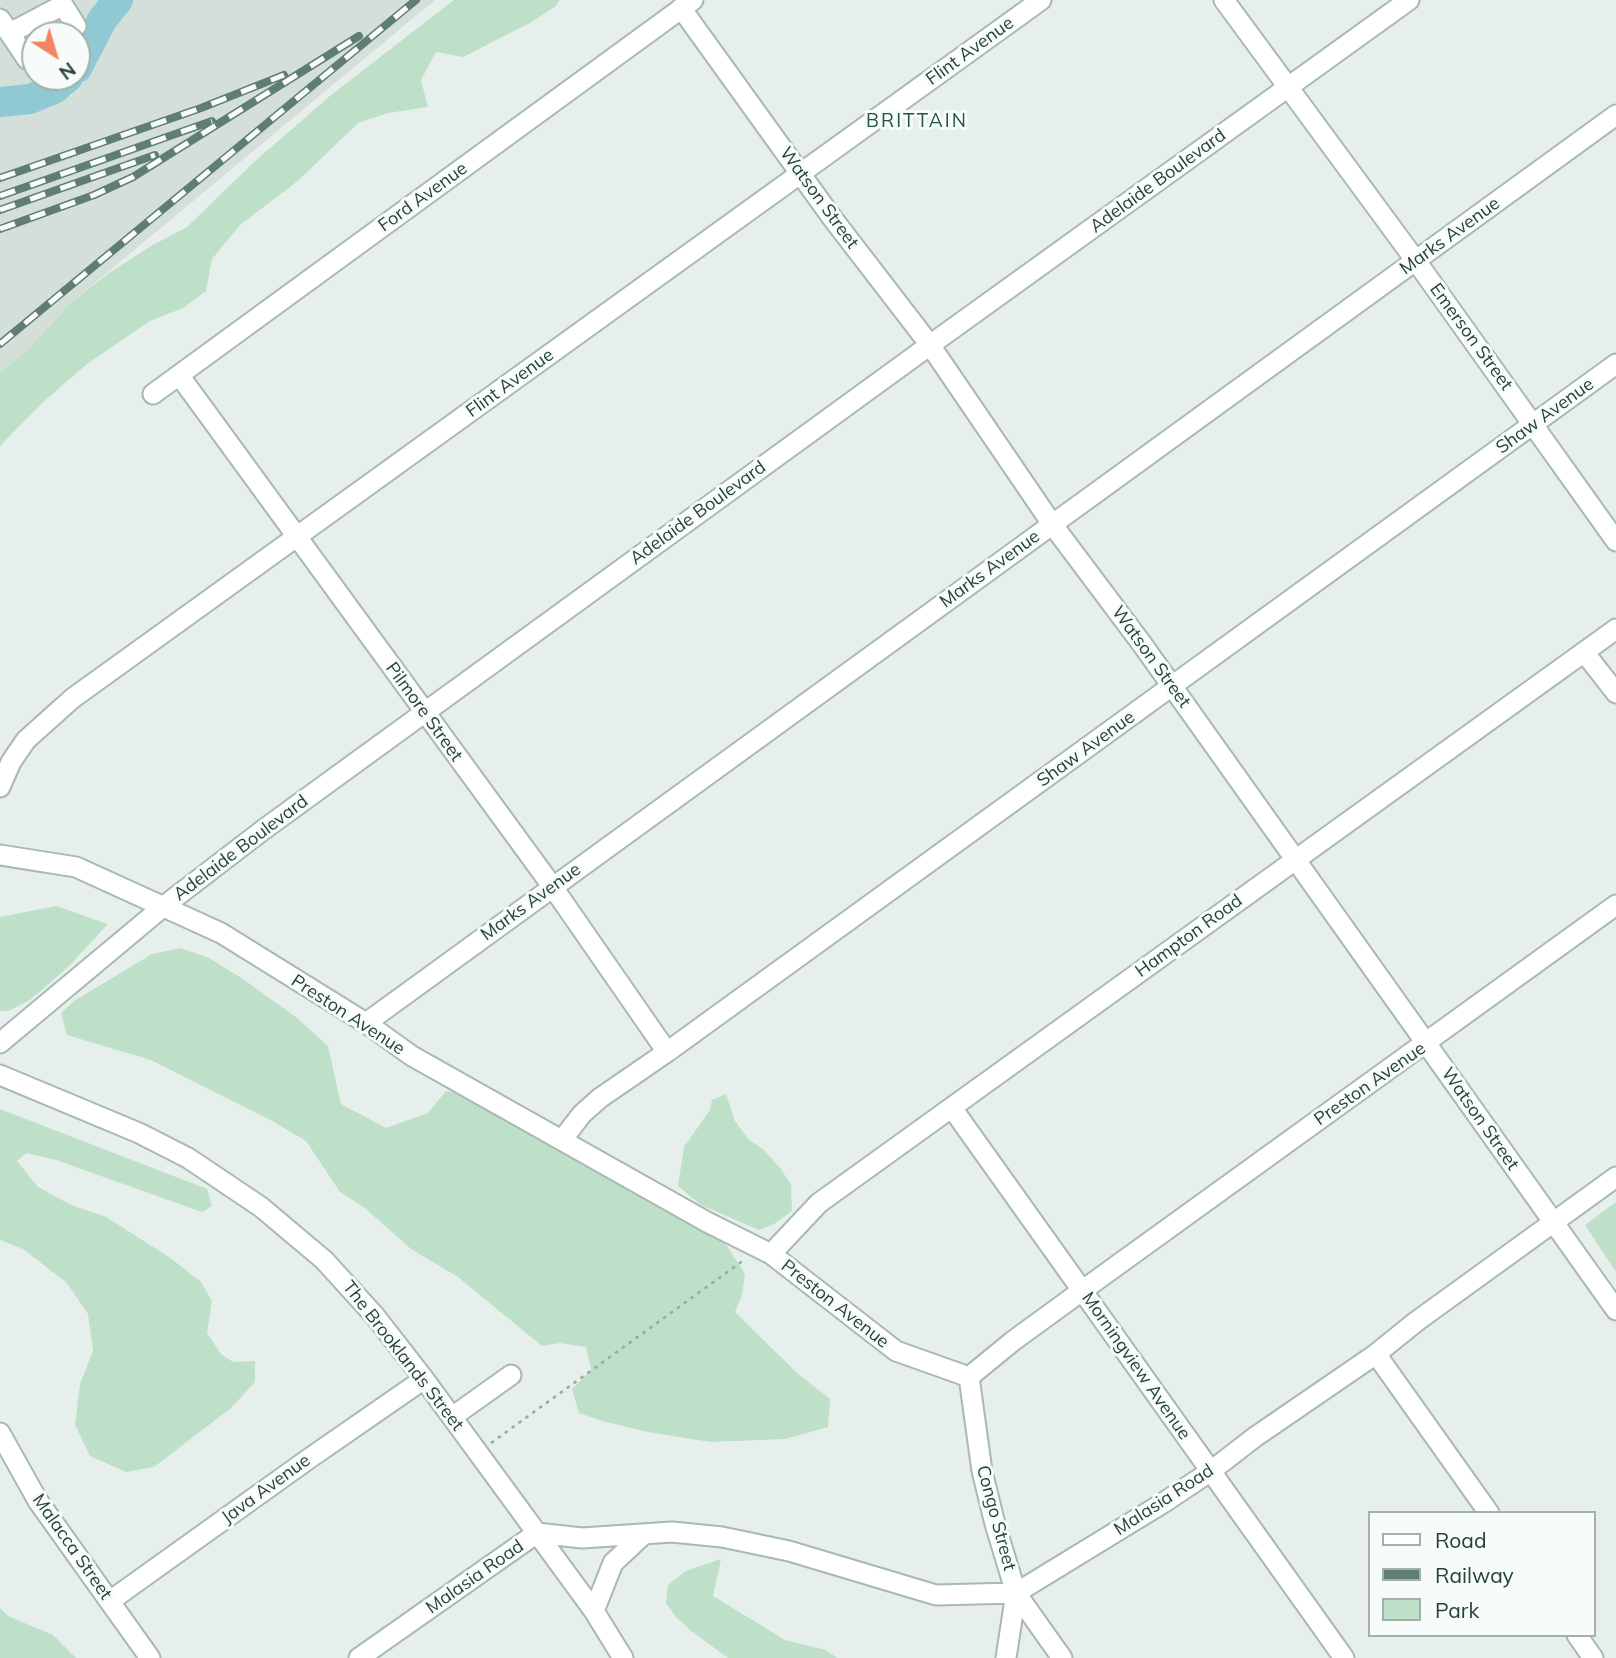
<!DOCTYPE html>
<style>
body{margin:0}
#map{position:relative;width:1616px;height:1658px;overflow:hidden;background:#e6efeb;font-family:Mulish,sans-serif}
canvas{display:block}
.legend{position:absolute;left:1368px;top:1511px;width:228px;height:126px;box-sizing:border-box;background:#f7fbf9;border:2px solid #a3b1ad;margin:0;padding:9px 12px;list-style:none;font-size:21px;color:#24423a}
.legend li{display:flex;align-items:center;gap:14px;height:35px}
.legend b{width:35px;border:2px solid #a3b1ad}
.north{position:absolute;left:21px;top:21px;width:70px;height:70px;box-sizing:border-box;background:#f7fbf9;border:2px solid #a3b1ad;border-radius:50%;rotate:143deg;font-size:19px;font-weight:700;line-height:28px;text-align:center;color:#24423a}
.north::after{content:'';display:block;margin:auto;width:24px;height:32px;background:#f4845f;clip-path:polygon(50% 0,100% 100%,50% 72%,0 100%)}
</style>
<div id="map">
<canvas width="1616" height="1658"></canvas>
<ul class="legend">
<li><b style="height:9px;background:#fff"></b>Road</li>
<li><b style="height:9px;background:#5f7d75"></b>Railway</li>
<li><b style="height:19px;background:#bfe0c8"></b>Park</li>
</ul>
<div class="north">N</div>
</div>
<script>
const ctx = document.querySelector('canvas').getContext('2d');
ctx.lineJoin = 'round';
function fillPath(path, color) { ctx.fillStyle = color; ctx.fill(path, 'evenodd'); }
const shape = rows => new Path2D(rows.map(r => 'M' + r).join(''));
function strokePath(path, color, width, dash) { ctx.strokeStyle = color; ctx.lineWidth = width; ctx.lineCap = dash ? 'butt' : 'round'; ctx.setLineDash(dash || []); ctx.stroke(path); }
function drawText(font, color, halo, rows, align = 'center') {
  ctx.font = font + ' Mulish,sans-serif'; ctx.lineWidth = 6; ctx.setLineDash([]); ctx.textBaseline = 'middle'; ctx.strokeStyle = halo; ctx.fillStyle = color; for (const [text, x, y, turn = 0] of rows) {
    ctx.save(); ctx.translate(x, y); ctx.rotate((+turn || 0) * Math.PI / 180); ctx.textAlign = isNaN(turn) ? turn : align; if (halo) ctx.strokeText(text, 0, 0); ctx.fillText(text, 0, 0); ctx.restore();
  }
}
fillPath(shape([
 [0,0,435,0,73,301,25,352,0,373,0,115,72,95,75,77,77,77,77,35,35,35,35,77,68,77,54,89,30,99,0,102]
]), '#d4dfda');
fillPath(shape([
 [454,0,559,0,556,6,530,23,463,57,436,52,421,80,428,107,388,113,358,123,299,180,240,225,212,259,206,291,183,308,150,321,87,364,43,402,0,446,0,373,25,352,73,301,109,273,151,246,187,227,253,163,331,95],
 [56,906,108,924,68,967,30,1000,8,1011,0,1011,0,917],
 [180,948,209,958,243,979,297,1018,328,1046,341,1104,386,1128,428,1113,446,1091,466,1094,670,1213,724,1241,745,1274,742,1295,735,1312,797,1373,830,1399,828,1427,785,1439,711,1442,648,1432,602,1421,579,1413,572,1389,591,1370,586,1347,560,1343,542,1346,458,1277,411,1249,365,1208,340,1192,306,1141,274,1122,151,1060,67,1035,61,1013,74,1001,152,954],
 [726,1094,735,1121,749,1140,763,1149,781,1169,791,1185,792,1211,774,1224,759,1230,701,1205,678,1186,684,1147,710,1110,712,1100],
 [0,1109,207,1189,212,1206,202,1212,56,1160,26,1153,17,1161,38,1187,71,1205,106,1217,169,1257,201,1282,212,1301,207,1333,221,1354,233,1362,255,1361,255,1382,231,1408,154,1467,126,1472,90,1456,75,1425,80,1384,93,1351,88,1314,67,1283,23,1249,0,1240],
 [1616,1202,1616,1272,1585,1225],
 [721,1559,713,1596,785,1640,826,1650,837,1658,728,1658,690,1630,676,1617,666,1603,668,1585,686,1571],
 [0,1608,8,1616,53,1635,76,1658,0,1658]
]), '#bfe0c8');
strokePath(shape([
 [77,68,102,20,118,0],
 [0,102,30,99,54,89,68,77]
]), '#8ec9d4', 30);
const minor = shape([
 [1224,0,1416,261,1616,541],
 [681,8,833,219,930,345,1052,524,1142,644,1616,1310],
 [0,19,27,59,35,53],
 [10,33,63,5,76,26,63,35],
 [179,375,552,886,667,1052],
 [153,394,693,0],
 [1584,652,1616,693],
 [0,787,11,762,26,740,73,698,1041,0],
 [0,855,76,867,221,933,366,1023,412,1056,707,1222,771,1254,896,1351,969,1377],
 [366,1023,1616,115],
 [0,1043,164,906,263,830,930,345,1409,0],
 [0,1075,139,1133,188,1158,261,1207,324,1260,375,1316,424,1379,594,1611,623,1658],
 [952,1108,1344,1658],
 [562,1140,582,1114,600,1098,667,1052,1616,364],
 [771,1254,819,1203,1616,629],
 [1376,1354,1489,1513],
 [969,1377,1013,1341,1083,1290,1616,905],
 [969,1377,982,1471,995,1524,1016,1593,1006,1658],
 [452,1417,511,1375],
 [0,1433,38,1501,150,1658],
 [1016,1593,1062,1658],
 [110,1601,307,1460,424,1379],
 [594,1611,613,1563,644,1534],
 [1577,1635,1593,1658],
 [359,1658,537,1533,582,1538,672,1532,722,1537,789,1551,936,1595,1016,1593,1163,1503,1211,1471,1255,1437,1376,1354,1417,1321,1616,1177]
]);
strokePath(minor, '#a8b8b2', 23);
strokePath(shape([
 [491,1443,744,1260]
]), '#86b3a5', 2.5, [3.5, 5]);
strokePath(minor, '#fff', 19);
const rail = shape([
 [0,178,201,108,284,75],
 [0,196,212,121],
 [0,210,155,155],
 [0,229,94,195,133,177,359,36],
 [0,344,416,0]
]);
strokePath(rail, '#5f7d75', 8);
strokePath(rail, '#f7fbf9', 5, [16]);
drawText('18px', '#24423a', '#f7fbf9', [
 ["Flint Avenue",970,51,-36],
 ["Adelaide Boulevard",1158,181,-36],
 ["Ford Avenue",423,197,-36],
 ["Watson Street",819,198,54],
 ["Marks Avenue",1450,236,-36],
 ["Emerson Street",1471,337,54],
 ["Flint Avenue",510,383,-36],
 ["Shaw Avenue",1545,416,-36],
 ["Adelaide Boulevard",698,513,-36],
 ["Marks Avenue",990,569,-36],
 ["Watson Street",1151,657,54],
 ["Pilmore Street",424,712,54],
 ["Shaw Avenue",1086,749,-36],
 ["Adelaide Boulevard",241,848,-37],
 ["Marks Avenue",531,902,-36],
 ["Hampton Road",1189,936,-36],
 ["Preston Avenue",348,1015,33],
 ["Preston Avenue",1370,1084,-35],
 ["Watson Street",1480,1119,55],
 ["Preston Avenue",835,1304,38],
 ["The Brooklands Street",403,1356,52],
 ["Morningview Avenue",1136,1366,55],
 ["Java Avenue",266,1489,-36],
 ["Malasia Road",1164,1500,-33],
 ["Congo Street",996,1518,75],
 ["Malacca Street",72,1547,55],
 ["Malasia Road",475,1577,-35]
]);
ctx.letterSpacing = '2px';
drawText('19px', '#1f5548', '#f7fbf9', [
 ["BRITTAIN",917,121]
]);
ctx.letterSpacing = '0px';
</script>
